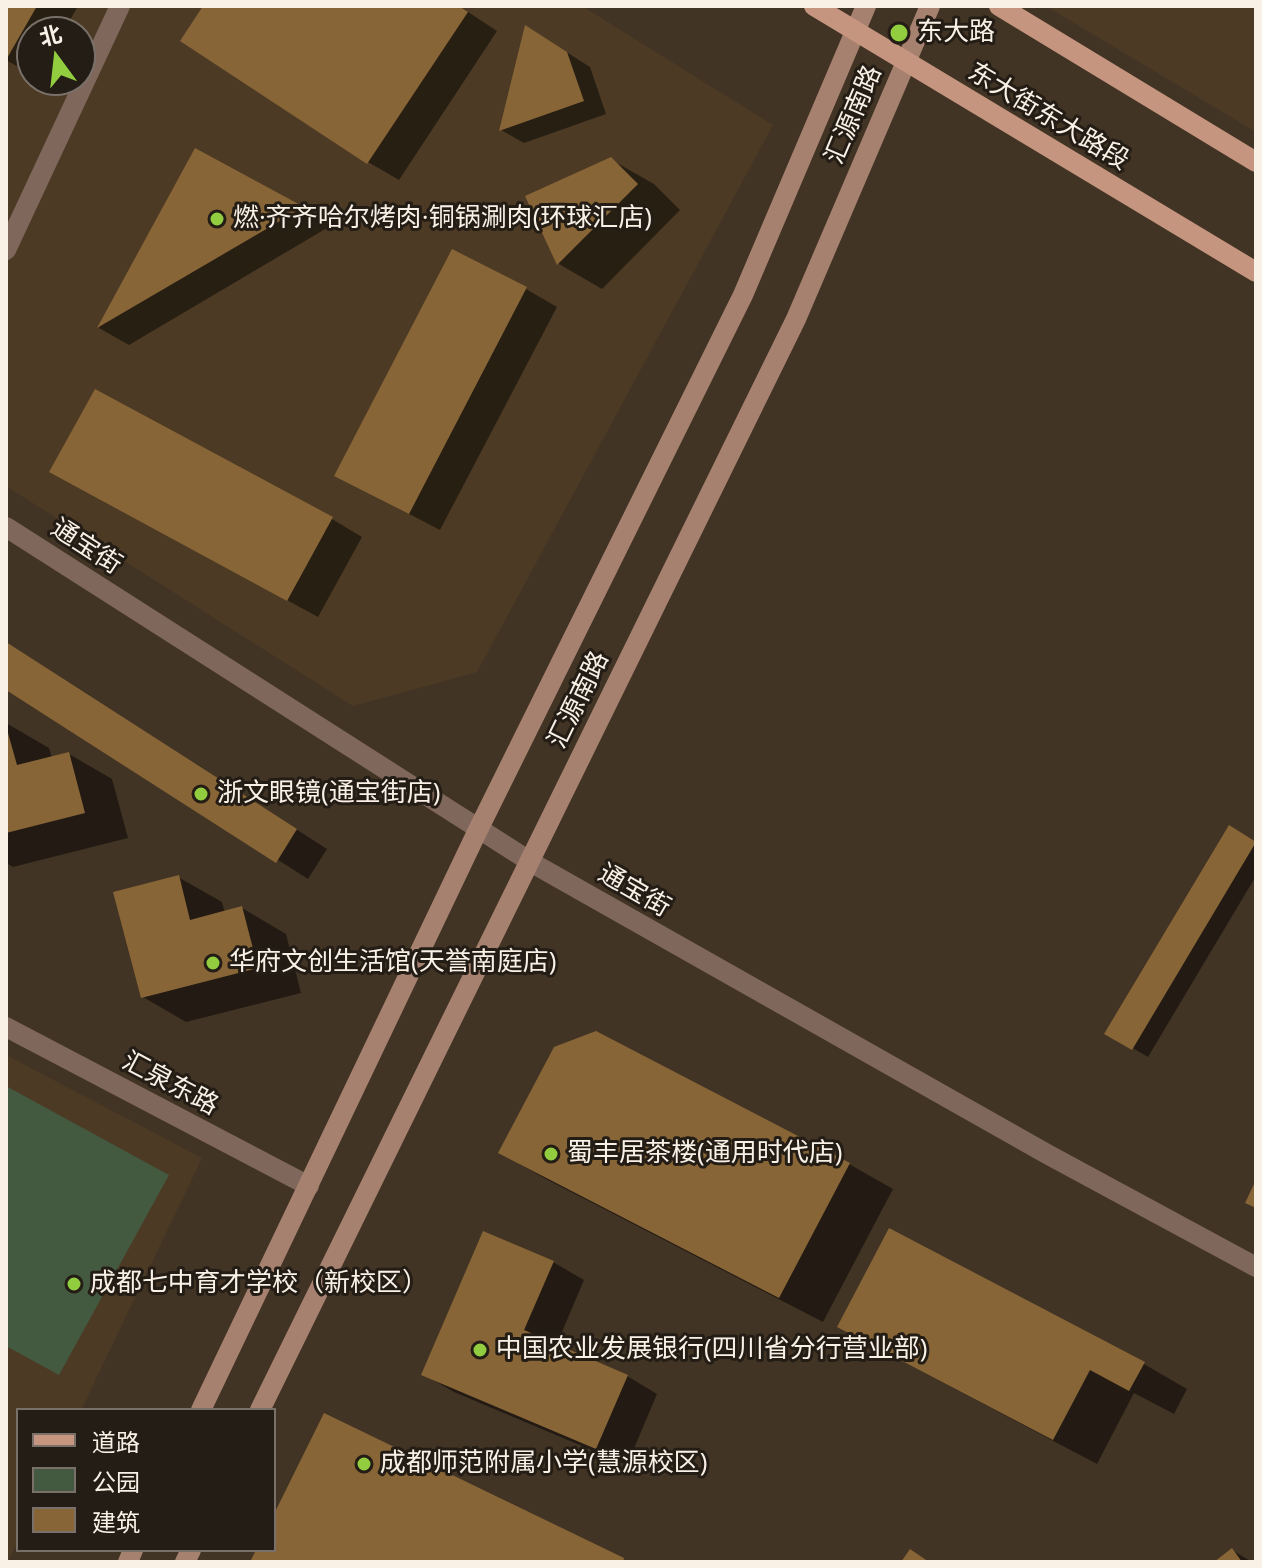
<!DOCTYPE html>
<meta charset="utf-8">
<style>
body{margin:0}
#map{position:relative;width:1262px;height:1568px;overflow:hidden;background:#423424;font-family:"Open Sans","Noto Sans SC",sans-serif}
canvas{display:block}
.frame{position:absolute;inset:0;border:8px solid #f9f0e6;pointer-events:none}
.legend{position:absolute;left:16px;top:1408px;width:260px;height:144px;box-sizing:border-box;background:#231d16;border:2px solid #797169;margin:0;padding:10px 14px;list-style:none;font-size:24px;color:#f9f0e6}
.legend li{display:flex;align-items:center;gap:16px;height:40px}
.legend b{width:40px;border:2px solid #797169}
.north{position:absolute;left:16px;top:16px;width:80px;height:80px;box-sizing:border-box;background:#231d16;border:2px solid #797169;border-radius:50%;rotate:345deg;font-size:22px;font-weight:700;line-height:32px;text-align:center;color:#f9f0e6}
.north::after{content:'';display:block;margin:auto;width:28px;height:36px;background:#91cd3f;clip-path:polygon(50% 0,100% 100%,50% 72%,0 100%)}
</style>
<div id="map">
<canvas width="1262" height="1568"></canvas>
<div class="frame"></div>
<ul class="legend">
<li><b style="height:10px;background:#c5957f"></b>道路</li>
<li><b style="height:22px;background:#435940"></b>公园</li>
<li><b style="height:22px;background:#886537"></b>建筑</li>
</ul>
<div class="north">北</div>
</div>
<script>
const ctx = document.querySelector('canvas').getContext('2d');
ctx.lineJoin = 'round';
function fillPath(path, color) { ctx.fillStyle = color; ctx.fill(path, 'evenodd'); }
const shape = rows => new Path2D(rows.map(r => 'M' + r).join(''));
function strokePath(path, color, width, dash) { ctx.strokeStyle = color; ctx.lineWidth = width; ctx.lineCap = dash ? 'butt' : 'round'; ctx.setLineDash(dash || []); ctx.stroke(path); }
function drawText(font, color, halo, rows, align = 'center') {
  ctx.font = font + ' "Open Sans","Noto Sans SC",sans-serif'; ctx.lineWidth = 6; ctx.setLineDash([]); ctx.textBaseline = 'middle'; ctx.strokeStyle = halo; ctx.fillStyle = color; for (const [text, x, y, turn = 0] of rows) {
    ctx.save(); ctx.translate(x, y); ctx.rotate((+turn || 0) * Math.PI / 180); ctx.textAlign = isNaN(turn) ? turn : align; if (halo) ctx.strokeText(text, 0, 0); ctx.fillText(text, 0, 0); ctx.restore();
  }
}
fillPath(shape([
 [6,6,582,6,773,125,477,672,353,706,6,486],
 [32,32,80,32,80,80,32,80],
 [1046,6,1256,6,1256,132],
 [6,1055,202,1158,81,1410,18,1410,18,1541,8,1562,6,1562]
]), '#4c3a24');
fillPath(shape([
 [6,1086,169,1175,59,1375,6,1346]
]), '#435940');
fillPath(shape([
 [6,6,78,6,63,32,32,32,32,75,6,60],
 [206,6,459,6,497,31,399,180,368,162],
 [549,41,590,67,606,114,524,143,501,130],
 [196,151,332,225,129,345,99,328],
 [610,159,654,184,680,210,602,289,559,264,528,197],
 [526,289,557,307,440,530,367,492],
 [83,489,332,519,362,537,318,617],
 [6,643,327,849,308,879,6,687],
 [6,723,49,748,52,758,69,754,112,779,128,838,13,867,6,863],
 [1230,828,1256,843,1256,876,1148,1057,1107,1033],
 [178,877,222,902,225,913,242,908,286,934,301,993,186,1022,143,997],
 [501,1153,849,1164,893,1189,823,1322,544,1178],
 [553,1262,584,1280,556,1346,627,1376,657,1394,627,1465,454,1392,423,1374],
 [883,1351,1144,1364,1187,1389,1174,1414,1134,1393,1097,1464],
 [1232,1550,1252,1562,1217,1562]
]), '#0007');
fillPath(shape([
 [6,6,37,6,6,60],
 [203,6,459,6,468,12,367,164,180,41],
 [525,25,567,52,584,101,499,131],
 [195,148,304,207,97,328],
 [611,157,638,184,557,265,525,196],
 [452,249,527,287,409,514,334,476],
 [95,389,333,517,287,601,49,472],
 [6,642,297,829,276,863,6,690],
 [6,726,17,765,69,752,85,813,6,833],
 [1229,825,1256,842,1132,1050,1104,1034],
 [179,875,190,920,242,906,258,968,141,998,113,892],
 [596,1031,850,1163,779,1298,498,1153,554,1047],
 [1256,1180,1256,1208,1245,1203],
 [889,1228,1145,1362,1129,1391,1090,1370,1053,1440,837,1327],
 [483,1231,554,1261,524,1330,628,1375,596,1449,421,1375],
 [324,1413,624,1558,623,1562,250,1562,256,1550,274,1550,274,1514],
 [1232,1548,1242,1562,1214,1562],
 [910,1549,929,1562,901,1562]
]), '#886537');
strokePath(shape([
 [6,250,120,6],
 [6,527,534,864,1047,1154,1256,1267],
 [6,1027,309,1186]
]), '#7f675c', 20);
strokePath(shape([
 [201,1410,478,830,743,295,866,6],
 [260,1410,796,319,930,6],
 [128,1562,133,1550],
 [185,1562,191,1550]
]), '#a78170', 20);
strokePath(shape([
 [814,6,1256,272],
 [999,6,1256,162]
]), '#c5957f', 20);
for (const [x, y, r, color] of [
 [899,33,10,"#91cd3f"],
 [217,219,8,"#91cd3f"],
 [201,794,8,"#91cd3f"],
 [213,963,8,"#91cd3f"],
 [551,1154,8,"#91cd3f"],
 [74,1284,8,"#91cd3f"],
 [480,1350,8,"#91cd3f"],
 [364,1464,8,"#91cd3f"]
]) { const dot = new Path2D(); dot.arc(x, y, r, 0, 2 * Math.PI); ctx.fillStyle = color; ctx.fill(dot); strokePath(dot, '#231d16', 3); }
drawText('26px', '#f9f0e6', '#231d16', [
 ["东大路",917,33],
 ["燃·齐齐哈尔烤肉·铜锅涮肉(环球汇店)",233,219],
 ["浙文眼镜(通宝街店)",217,794],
 ["华府文创生活馆(天誉南庭店)",229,963],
 ["蜀丰居茶楼(通用时代店)",567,1154],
 ["成都七中育才学校（新校区）",90,1284],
 ["中国农业发展银行(四川省分行营业部)",496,1350],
 ["成都师范附属小学(慧源校区)",380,1464]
], 'left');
drawText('26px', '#f9f0e6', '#231d16', [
 ["汇源南路",854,115,-67],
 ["东大街东大路段",1048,117,31],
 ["通宝街",86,547,33],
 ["汇源南路",579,700,-64],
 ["通宝街",634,891,30],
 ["汇泉东路",170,1084,28]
]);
</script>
